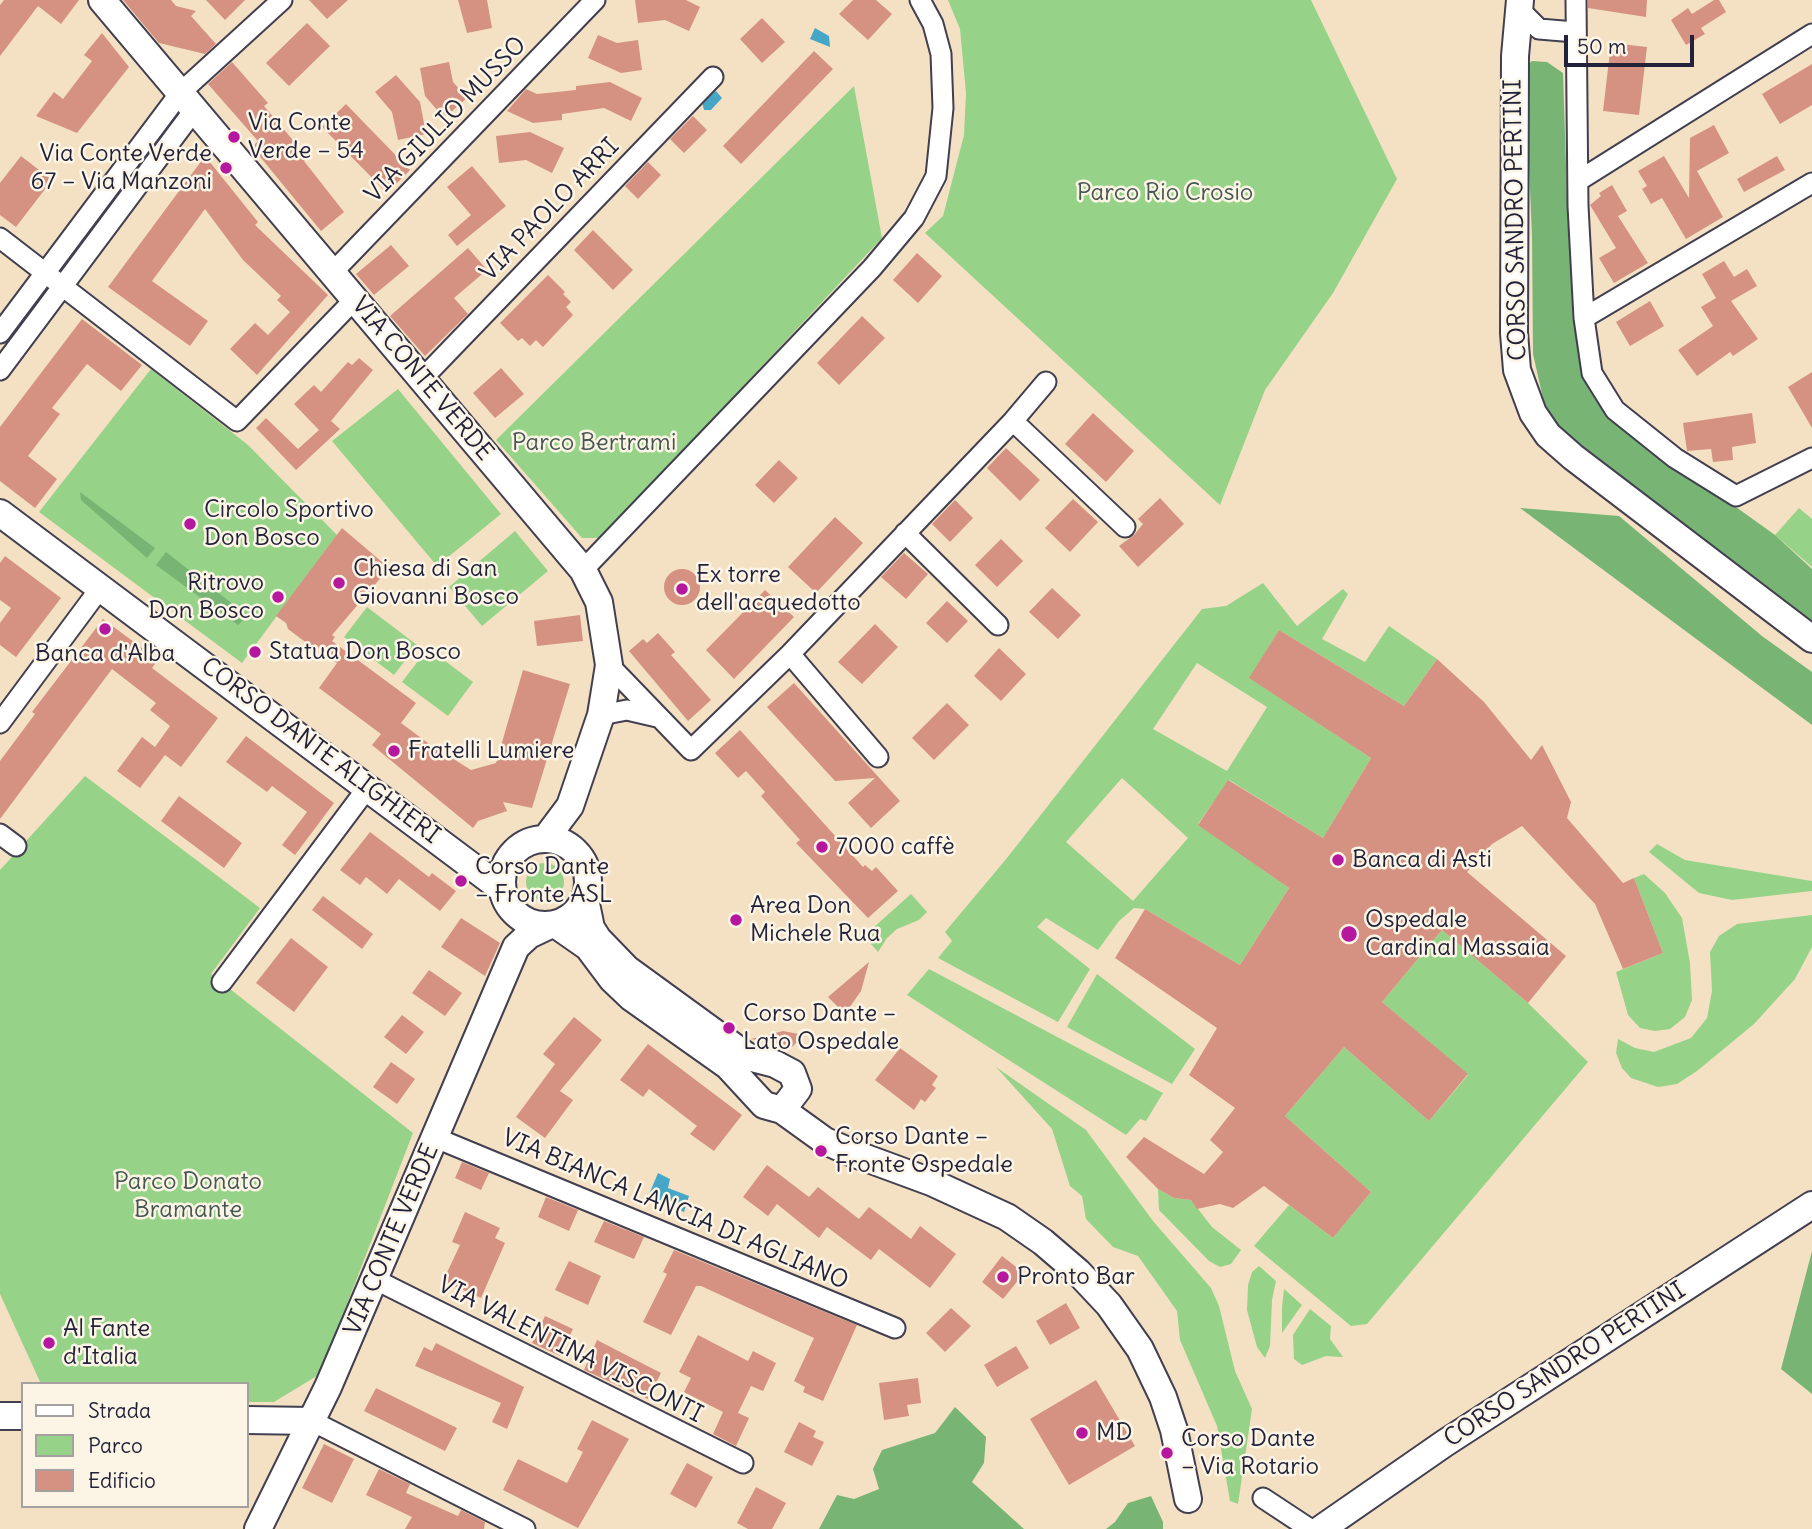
<!DOCTYPE html>
<meta charset="utf-8">
<style>
body{margin:0}
#map{position:relative;width:1812px;height:1529px;overflow:hidden;background:#f4e1c4;font-family:Delius,sans-serif}
canvas{display:block}
.legend{position:absolute;left:21px;top:1382px;width:228px;height:126px;box-sizing:border-box;background:#fcf5e5;border:2px solid #a5a1a1;margin:0;padding:9px 12px;list-style:none;font-size:21px;color:#22223b}
.legend li{display:flex;align-items:center;gap:14px;height:35px}
.legend b{width:35px;border:2px solid #a5a1a1}
.scale{position:absolute;left:1564px;top:35px;width:130px;height:32px;box-sizing:border-box;border:4px solid #22223b;border-top:0;padding-left:9px;font-size:21px;line-height:24px;white-space:nowrap;color:#22223b;-webkit-text-stroke:5px #fcf5e5;paint-order:stroke}
</style>
<div id="map">
<canvas width="1812" height="1529"></canvas>
<ul class="legend">
<li><b style="height:9px;background:#fff"></b>Strada</li>
<li><b style="height:19px;background:#96d388"></b>Parco</li>
<li><b style="height:19px;background:#d59282"></b>Edificio</li>
</ul>
<div class="scale">50 m</div>
</div>
<script>
const ctx = document.querySelector('canvas').getContext('2d');
ctx.lineJoin = 'round';
function fillPath(path, color) { ctx.fillStyle = color; ctx.fill(path, 'evenodd'); }
const shape = rows => new Path2D(rows.map(r => 'M' + r).join(''));
function strokePath(path, color, width, dash) { ctx.strokeStyle = color; ctx.lineWidth = width; ctx.lineCap = dash ? 'butt' : 'round'; ctx.setLineDash(dash || []); ctx.stroke(path); }
function drawText(font, color, halo, rows, align = 'center') {
  ctx.font = font + ' Delius,sans-serif'; ctx.lineWidth = 5; ctx.setLineDash([]); ctx.textBaseline = 'middle'; ctx.strokeStyle = halo; ctx.fillStyle = color; for (const [text, x, y, turn = 0] of rows) {
    ctx.save(); ctx.translate(x, y); ctx.rotate((+turn || 0) * Math.PI / 180); ctx.textAlign = isNaN(turn) ? turn : align; if (halo) ctx.strokeText(text, 0, 0); ctx.fillText(text, 0, 0); ctx.restore();
  }
}
fillPath(shape([
 [948,0,1311,0,1397,179,1333,293,1265,390,1220,505,925,233,943,216,964,135,966,93,960,29],
 [854,86,882,238,601,538,582,538,496,440],
 [151,369,248,445,337,535,242,663,39,512],
 [398,389,501,514,437,566,332,441],
 [1799,508,1812,519,1812,567,1775,535],
 [515,531,548,571,482,626,449,587],
 [1263,583,1297,626,1343,589,1348,594,1322,639,1365,662,1389,626,1437,659,1404,706,1279,630,1250,678,1371,758,1323,838,1229,780,1198,824,1289,888,1240,965,1145,909,1134,908,1119,921,1098,950,1046,918,1037,927,1090,969,1058,1022,938,958,952,941,945,932,1007,858,1202,609,1226,606],
 [1197,663,1267,707,1227,771,1153,729],
 [1122,778,1188,838,1133,901,1066,842],
 [367,607,417,645,394,675,344,637],
 [428,648,473,682,448,716,402,682],
 [85,776,260,908,211,974,413,1133,320,1374,274,1402,247,1402,247,1384,41,1384,0,1294,0,870],
 [1657,844,1685,860,1812,881,1812,891,1732,900,1699,893,1649,852],
 '526 882a19 19 0 1 1 38 0a19 19 0 1 1-38 0Z',
 [1644,874,1665,893,1682,918,1690,963,1692,1000,1685,1017,1670,1029,1655,1031,1640,1028,1628,1015,1616,972,1663,953,1634,878],
 [911,894,927,912,919,920,897,929,887,938,878,952,864,936],
 [1812,915,1812,947,1795,979,1754,1024,1697,1071,1677,1084,1658,1087,1631,1078,1622,1068,1616,1053,1618,1039,1635,1048,1654,1052,1691,1038,1707,1018,1712,991,1710,952,1719,936,1737,924],
 [1442,930,1528,1003,1588,1062,1367,1324,1351,1326,1254,1246,1289,1205,1333,1238,1371,1192,1285,1116,1344,1047,1429,1121,1468,1075,1382,1002],
 [929,969,1163,1093,1146,1121,1140,1119,1126,1135,907,995],
 [1097,974,1195,1049,1172,1084,1067,1027],
 [996,1067,1086,1130,1153,1221,1211,1288,1219,1306,1235,1371,1252,1409,1238,1504,1230,1501,1217,1426,1180,1340,1177,1311,1138,1256,1113,1247,1086,1219,1082,1196,1070,1186,1052,1129],
 [1158,1189,1174,1198,1191,1200,1212,1227,1241,1250,1231,1264,1220,1267,1209,1261,1159,1210],
 [1259,1266,1276,1281,1272,1300,1270,1346,1265,1358,1257,1347,1247,1310,1248,1285,1252,1272],
 [1284,1289,1302,1305,1282,1333,1282,1307],
 [1310,1309,1331,1326,1330,1339,1343,1357,1326,1356,1302,1365,1294,1359,1293,1335]
]), '#96d388');
fillPath(shape([
 [1532,61,1547,62,1563,73,1568,227,1581,369,1620,424,1775,535,1812,569,1812,622,1561,429,1544,403,1533,354,1532,237,1525,67],
 [80,492,155,548,147,558,81,500],
 [1520,508,1619,516,1762,636,1812,672,1812,725],
 [166,552,248,616,238,625,156,565],
 [1812,1251,1812,1394,1781,1369],
 [955,1407,986,1437,984,1463,972,1482,1024,1529,819,1529,837,1495,854,1499,879,1489,873,1469,882,1450,935,1433],
 [1151,1496,1163,1522,1163,1529,1106,1529,1115,1522,1128,1503]
]), '#78b574');
fillPath(shape([
 [815,28,829,36,830,47,810,39],
 [716,91,722,98,711,110,704,110,702,102],
 [658,1173,670,1179,668,1188,689,1196,684,1212,648,1197]
]), '#46a6c5');
fillPath(shape([
 [4,0,79,0,61,24,38,6,0,56,0,5],
 [123,0,171,0,176,6,196,11,191,16,216,44,205,54,159,43],
 [206,0,245,0,225,20],
 [309,0,348,0,327,19],
 [458,0,487,0,492,28,467,33],
 [635,0,686,0,700,7,689,31,665,20,638,23],
 [853,0,876,0,892,14,868,40,839,14],
 [1588,0,1647,0,1646,17,1588,8],
 [1714,0,1719,0,1726,12,1701,28,1705,34,1686,45,1671,20,1688,8,1692,14],
 [762,18,785,42,762,63,740,39],
 [307,23,330,46,289,86,266,63],
 [102,33,129,67,77,133,36,116,54,92,63,99,92,61,84,55],
 [598,35,617,43,638,40,642,70,621,73,588,58],
 [1611,43,1647,47,1639,115,1603,111],
 [814,51,833,69,741,164,723,146],
 [232,62,268,103,264,106,308,158,304,161,344,212,321,231,252,147,258,141,208,84],
 [449,62,453,82,467,98,444,118,425,96,420,68],
 [1812,64,1812,105,1780,124,1762,94],
 [396,75,420,102,426,134,398,140,392,112,375,92],
 [610,82,642,98,631,121,604,108,562,114,562,120,533,123,507,111,526,89,537,94,576,90,576,86],
 [346,104,410,170,387,193,322,127],
 [693,116,707,130,684,153,670,139],
 [1714,125,1729,153,1697,171,1723,217,1686,239,1662,198,1651,204,1642,189,1647,186,1638,171,1664,156,1689,198,1690,138],
 [530,132,564,148,552,173,526,160,499,163,496,136],
 [21,156,52,180,16,227,0,215,0,183],
 [205,156,258,222,255,225,328,295,257,375,230,349,255,323,268,335,290,312,277,300,281,296,243,260,205,209,152,281,208,321,190,346,108,287],
 [1777,156,1785,170,1744,192,1737,179],
 [648,162,661,175,638,199,625,186],
 [472,166,506,206,457,246,448,235,471,215,447,187],
 [1612,185,1627,211,1618,216,1648,263,1614,283,1599,258,1616,248,1590,205,1601,196,1599,193],
 [593,230,633,270,613,290,574,250],
 [391,245,409,266,374,295,356,274],
 [468,248,487,270,454,298,468,314,425,356,390,316],
 [917,253,942,276,918,303,893,280],
 [1724,261,1734,277,1747,269,1757,286,1731,301,1758,339,1733,356,1730,352,1697,376,1678,350,1713,326,1701,307,1716,298,1702,274],
 [548,275,565,292,563,294,571,302,566,307,573,315,543,347,536,340,530,346,522,338,518,341,500,323],
 [1650,301,1664,326,1630,346,1616,322],
 [862,316,885,338,839,385,817,363],
 [82,319,142,365,121,391,87,364,52,408,60,414,28,456,57,479,35,508,0,481,0,427],
 [359,358,373,370,331,421,340,429,296,470,256,428,266,418,298,449,319,430,294,404,314,385,321,392,348,362,352,365],
 [501,368,524,394,495,418,473,393],
 [1812,372,1812,428,1788,387],
 [1093,413,1134,451,1106,482,1065,444],
 [1752,413,1756,443,1732,447,1733,460,1713,462,1711,449,1687,451,1683,423],
 [1006,448,1040,480,1020,501,987,468],
 [779,460,798,478,774,503,755,485],
 [1160,498,1184,524,1138,567,1119,546,1134,535,1143,524,1138,519],
 [1073,499,1098,522,1070,552,1045,528],
 [955,500,973,518,950,542,932,524],
 [835,517,863,543,816,593,788,567],
 [342,528,389,568,332,635,335,637,332,641,416,703,401,723,428,743,471,770,496,763,523,670,570,684,532,808,503,802,507,811,478,821,473,828,372,745,381,734,319,688,337,663,317,646,312,647,288,629,286,623,276,616],
 [1001,539,1023,561,997,587,975,565],
 [904,553,928,574,906,599,881,577],
 [5,556,61,598,16,657,0,645,0,623,11,608,0,600,0,563],
 '664 587a18 18 0 1 1 36 0a18 18 0 1 1-36 0Z',
 [1052,588,1081,615,1058,639,1029,612],
 [765,590,794,617,734,679,706,650],
 [947,601,968,621,947,643,926,623],
 [580,615,583,641,537,646,534,621],
 [103,619,158,660,152,668,218,718,181,767,165,755,140,788,117,771,142,737,155,747,170,726,150,710,156,703,112,669,0,819,0,761,35,714,32,712],
 [875,624,898,647,862,684,838,662],
 [1279,630,1404,706,1437,659,1484,702,1531,760,1542,745,1571,802,1567,818,1623,883,1634,878,1663,953,1623,969,1595,904,1522,826,1492,844,1467,872,1566,956,1528,1003,1442,930,1382,1002,1468,1074,1429,1121,1344,1047,1285,1116,1371,1192,1333,1238,1264,1186,1233,1208,1220,1204,1197,1209,1191,1200,1174,1198,1158,1189,1126,1157,1144,1137,1204,1174,1223,1152,1210,1140,1235,1108,1189,1075,1217,1028,1115,958,1145,909,1240,965,1289,888,1198,825,1228,780,1323,838,1371,758,1249,678],
 [658,633,675,652,671,655,711,700,688,721,629,651,643,639,647,643],
 [999,648,1026,674,1001,701,974,676],
 [794,683,900,801,871,828,848,803,875,778,835,781,767,707],
 [947,703,969,725,934,760,912,738],
 [740,730,863,867,865,865,872,871,876,867,898,891,868,918,796,843,800,840,761,796,765,792,746,771,738,778,715,753],
 [246,736,334,803,295,855,282,845,307,812,272,786,267,792,226,762],
 [179,796,242,843,224,868,161,821],
 [370,832,429,877,432,873,456,891,440,911,399,879,387,894,366,877,360,885,340,870],
 [323,896,373,934,362,949,312,910],
 [461,918,500,943,485,976,441,947],
 [291,938,328,967,294,1012,256,983],
 [869,962,861,991,845,1014,828,997],
 [429,970,462,993,445,1016,412,993],
 [402,1015,424,1032,406,1054,384,1037],
 [574,1017,602,1040,560,1091,573,1100,545,1138,516,1117,555,1064,543,1054],
 [783,1031,804,1035,792,1047,751,1039],
 [648,1044,742,1115,714,1151,690,1134,697,1126,649,1089,643,1097,620,1080],
 [900,1048,938,1076,932,1085,936,1088,925,1102,921,1099,914,1110,875,1080],
 [391,1062,415,1079,397,1104,373,1087],
 [462,1162,489,1173,481,1190,455,1178],
 [767,1165,809,1197,818,1187,859,1219,869,1207,911,1239,920,1226,956,1254,930,1288,879,1249,871,1260,827,1227,819,1238,777,1204,768,1216,743,1197],
 [546,1197,578,1210,569,1231,538,1217],
 [465,1212,500,1228,495,1238,505,1243,481,1298,443,1281,460,1245,452,1242],
 [604,1221,644,1237,634,1259,594,1242],
 [674,1250,857,1325,823,1401,803,1392,805,1387,794,1381,814,1338,701,1286,696,1286,671,1335,643,1322,667,1274,663,1272],
 [1002,1256,1024,1273,1003,1299,982,1282],
 [569,1261,601,1276,588,1305,555,1290],
 [1066,1303,1080,1328,1050,1345,1036,1321],
 [951,1308,971,1326,945,1352,926,1333],
 [545,1316,573,1329,560,1356,532,1343],
 [698,1335,748,1361,753,1351,776,1363,763,1391,751,1386,738,1413,749,1418,736,1446,713,1434,723,1412,684,1392,691,1378,679,1372],
 [597,1340,661,1373,648,1399,584,1370],
 [436,1343,524,1387,507,1429,492,1422,501,1403,415,1366,424,1347,432,1351],
 [1016,1346,1029,1368,997,1387,984,1365],
 [918,1378,921,1403,907,1405,909,1416,884,1420,879,1383],
 [1096,1380,1135,1446,1069,1485,1030,1419],
 [376,1388,457,1428,445,1451,364,1411],
 [592,1420,629,1439,578,1528,503,1490,518,1459,567,1483,583,1452,577,1449],
 [799,1422,816,1431,813,1437,824,1442,812,1466,784,1452],
 [324,1444,354,1459,332,1503,302,1488],
 [687,1463,713,1477,696,1508,670,1494],
 [379,1469,410,1484,406,1493,458,1516,461,1510,485,1522,484,1529,405,1529,412,1517,366,1495],
 [756,1487,786,1503,772,1529,748,1529,737,1523]
]), '#d59282');
const street = shape([
 [1576,0,1578,206,1584,318,1592,373,1615,410,1675,458,1736,496,1812,458],
 [1519,9,1539,29,1575,32],
 [1578,181,1812,34],
 [0,238,237,421,354,300],
 [332,273,595,0],
 [1584,318,1812,183],
 [0,333,180,93,282,0],
 [0,370,195,109],
 [423,378,713,77],
 [1013,421,1125,527],
 [905,533,998,625],
 [583,570,872,268,914,218,936,176,943,108,941,54,933,24,920,0],
 [790,654,878,757],
 [609,665,691,750,790,654,1013,421,1046,382],
 [601,715,627,710,657,717],
 [0,723,101,587],
 [0,834,16,846],
 [222,982,368,787],
 [436,1138,895,1328],
 [376,1280,743,1463],
 [312,1421,525,1529],
 [1263,1498,1310,1529]
]);
const secondary = shape([
 [102,0,583,570,599,602,609,665,606,684,601,715,570,806,546,838],
 [1520,0,1515,56,1514,333,1517,370,1533,413,1548,435,1573,457,1812,639],
 [0,513,502,889],
 '502 882a43 43 0 1 1 86 0a43 43 0 1 1-86 0Z',
 [585,899,591,928,598,939,627,969,748,1057,775,1064,792,1073,798,1089,782,1110],
 [555,924,588,947,612,979,632,998,728,1066,764,1105,782,1110,825,1141,855,1154,931,1182,1007,1217,1043,1242,1078,1272,1109,1305,1140,1349,1163,1397,1174,1430,1188,1499],
 [0,1416,23,1416],
 [247,1420,312,1421],
 [258,1529,328,1387,516,947,529,935,548,926],
 [1321,1529,1445,1443,1812,1205]
]);
strokePath(street, '#423f50', 23);
strokePath(secondary, '#423f50', 30);
strokePath(street, '#fff', 19);
strokePath(secondary, '#fff', 26);
for (const [x, y, r, color] of [
 [234,137,7,"#b5179e"],
 [226,168,7,"#b5179e"],
 [190,524,7,"#b5179e"],
 [339,583,7,"#b5179e"],
 [682,589,7,"#b5179e"],
 [278,597,7,"#b5179e"],
 [105,629,7,"#b5179e"],
 [255,652,7,"#b5179e"],
 [394,751,7,"#b5179e"],
 [822,847,7,"#b5179e"],
 [1338,860,7,"#b5179e"],
 [461,881,7,"#b5179e"],
 [736,920,7,"#b5179e"],
 [1349,934,9,"#b5179e"],
 [729,1028,7,"#b5179e"],
 [821,1151,7,"#b5179e"],
 [1003,1277,7,"#b5179e"],
 [49,1343,7,"#b5179e"],
 [1082,1433,7,"#b5179e"],
 [1167,1453,7,"#b5179e"]
]) { const dot = new Path2D(); dot.arc(x, y, r, 0, 2 * Math.PI); ctx.fillStyle = color; ctx.fill(dot); strokePath(dot, '#fcf5e5', 2.5); }
drawText('24px', '#22223b', '#fcf5e5', [
 ["VIA GIULIO MUSSO",446,120,-46],
 ["VIA PAOLO ARRI",550,210,-46],
 ["CORSO SANDRO PERTINI",1516,220,-91],
 ["VIA CONTE VERDE",422,379,50],
 ["CORSO DANTE ALIGHIERI",320,751,37],
 ["VIA BIANCA LANCIA DI AGLIANO",675,1210,23],
 ["VIA CONTE VERDE",392,1240,-67],
 ["VIA VALENTINA VISCONTI",570,1350,27],
 ["CORSO SANDRO PERTINI",1565,1365,-33]
]);
drawText('24px', '#22223b', '#fcf5e5', [
 ["Via Conte",248,123],
 ["Verde – 54",248,151],
 ["Via Conte Verde",212,154,"right"],
 ["67 – Via Manzoni",212,182,"right"],
 ["Circolo Sportivo",204,510],
 ["Don Bosco",204,538],
 ["Chiesa di San",353,569],
 ["Giovanni Bosco",353,597],
 ["Ex torre",696,575],
 ["dell'acquedotto",696,603],
 ["Ritrovo",264,583,"right"],
 ["Don Bosco",264,611,"right"],
 ["Statua Don Bosco",269,652],
 ["Banca d'Alba",105,654,"center"],
 ["Fratelli Lumiere",408,751],
 ["7000 caffè",836,847],
 ["Banca di Asti",1352,860],
 ["Corso Dante",475,867],
 ["– Fronte ASL",475,895],
 ["Area Don",750,906],
 ["Michele Rua",750,934],
 ["Ospedale",1365,920],
 ["Cardinal Massaia",1365,948],
 ["Corso Dante –",743,1014],
 ["Lato Ospedale",743,1042],
 ["Corso Dante –",835,1137],
 ["Fronte Ospedale",835,1165],
 ["Pronto Bar",1017,1277],
 ["Al Fante",63,1329],
 ["d'Italia",63,1357],
 ["MD",1096,1433],
 ["Corso Dante",1181,1439],
 ["– Via Rotario",1181,1467]
], 'left');
drawText('24px', '#455752', '#fcf5e5', [
 ["Parco Rio Crosio",1165,193],
 ["Parco Bertrami",594,443],
 ["Parco Donato",188,1182],
 ["Bramante",188,1210]
]);
</script>
